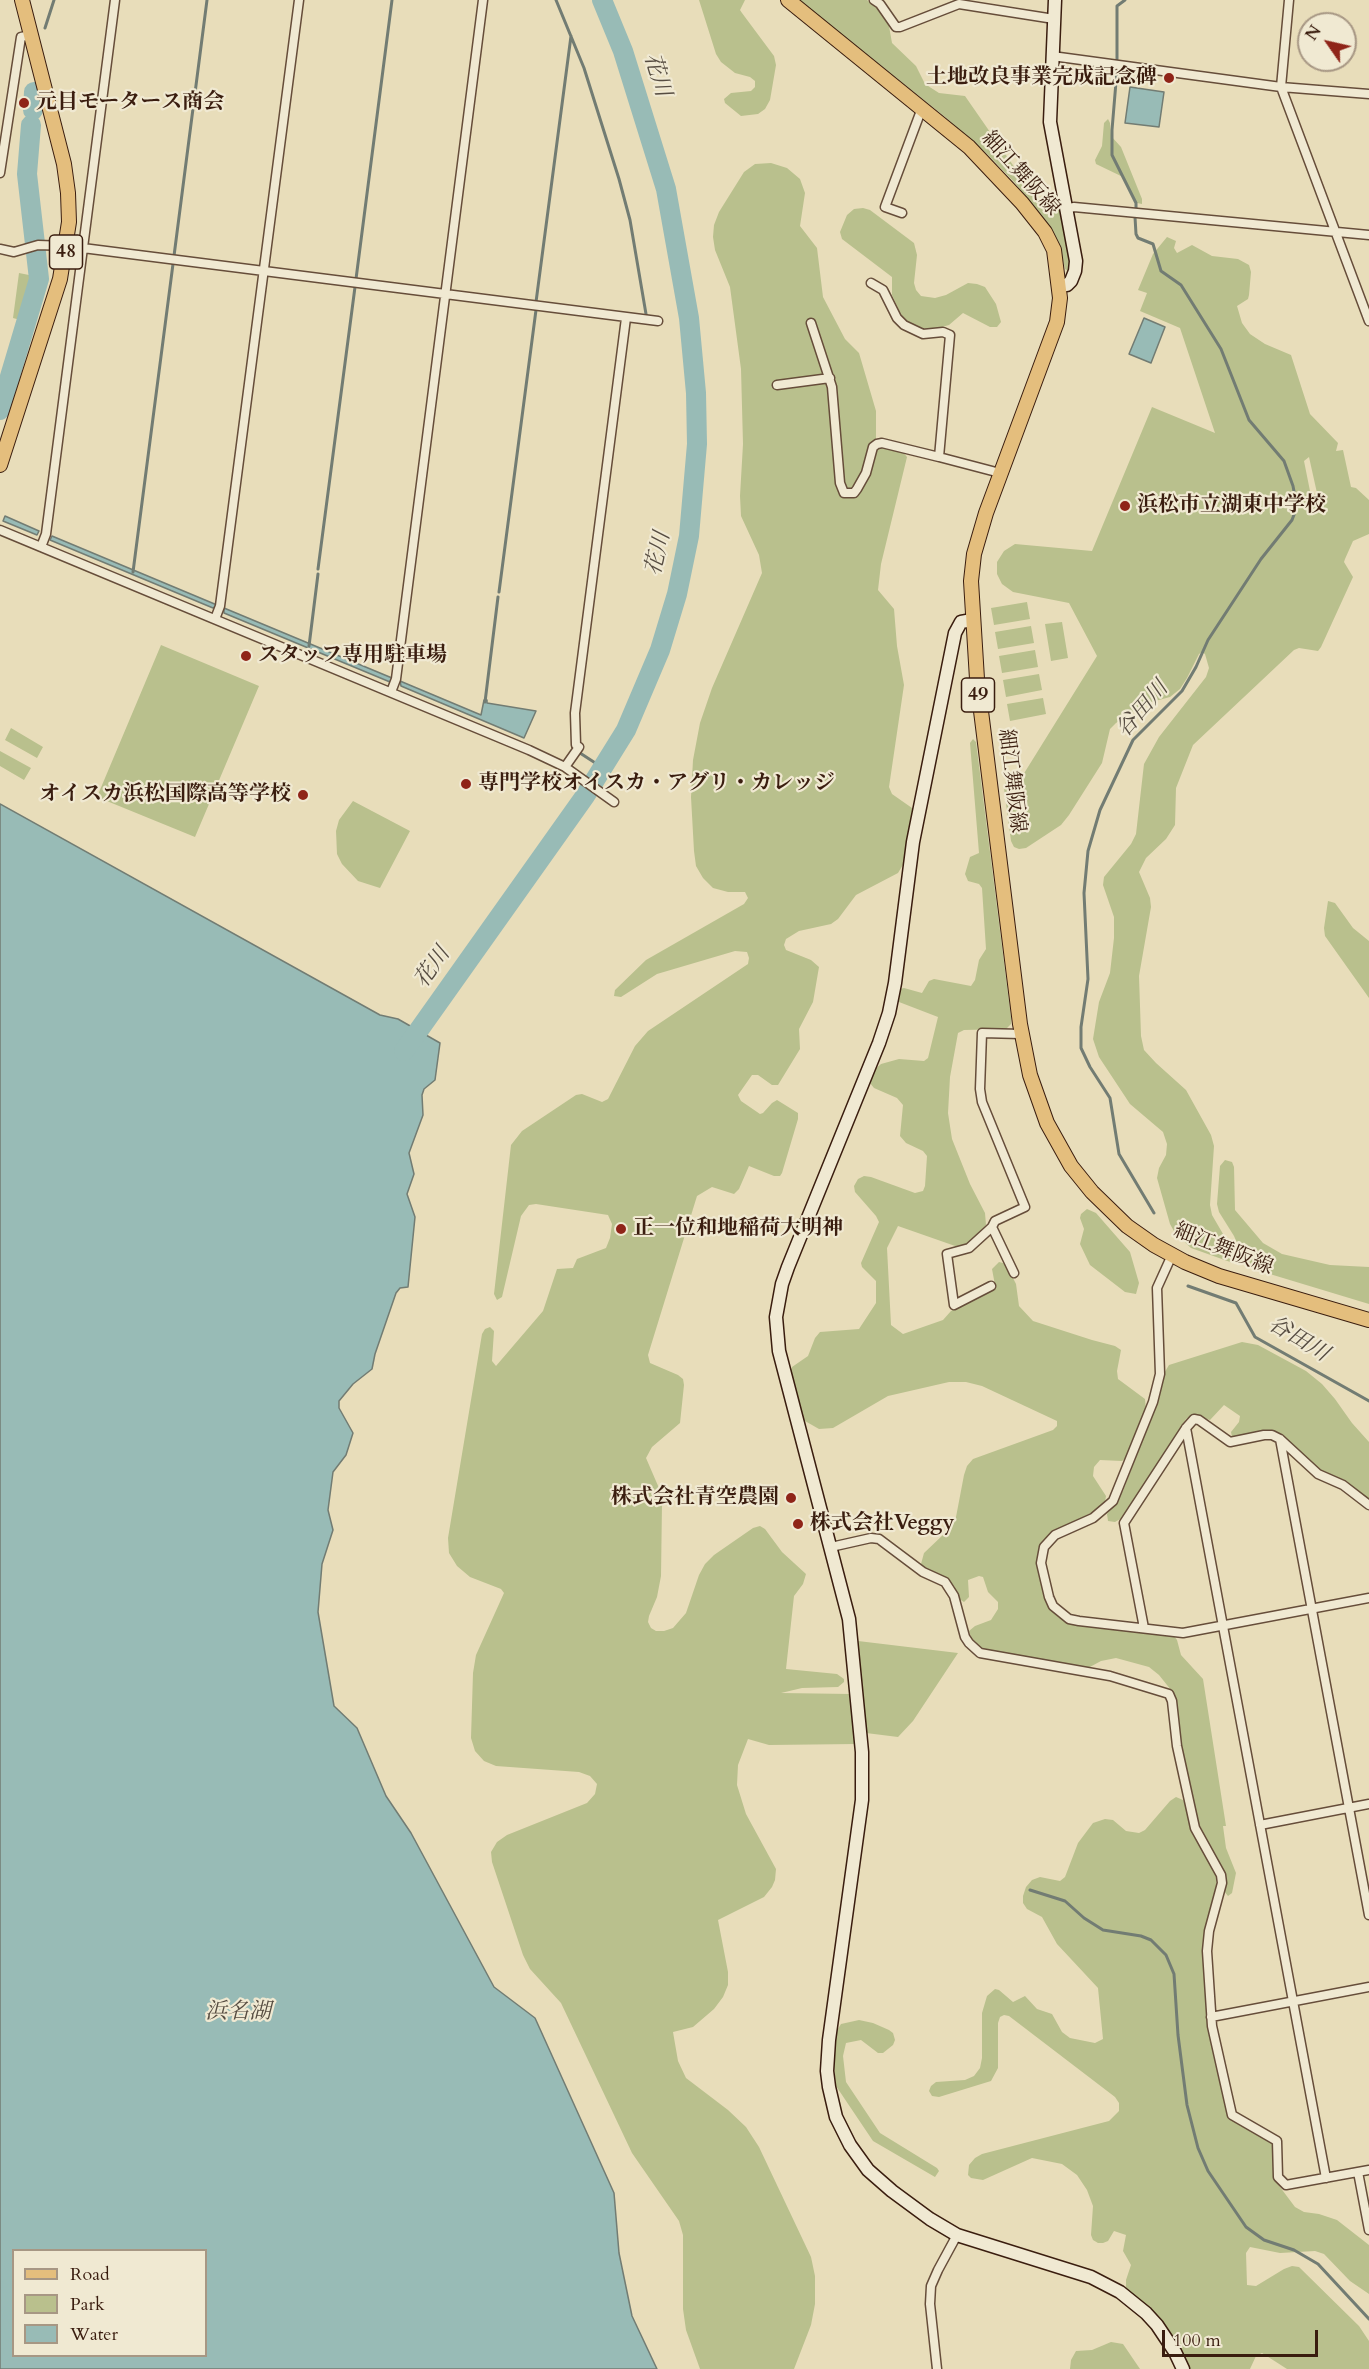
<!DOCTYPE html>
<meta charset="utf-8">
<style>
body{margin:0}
#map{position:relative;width:1369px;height:2369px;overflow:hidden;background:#e8ddba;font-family:Cardo,serif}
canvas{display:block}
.legend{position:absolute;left:12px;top:2249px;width:195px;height:108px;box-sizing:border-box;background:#f0e9d2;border:2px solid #a79784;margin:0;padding:8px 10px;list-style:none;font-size:18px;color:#3a1d0f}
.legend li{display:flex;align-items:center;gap:12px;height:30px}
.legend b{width:30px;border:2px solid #a79784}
.north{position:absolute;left:1297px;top:12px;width:60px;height:60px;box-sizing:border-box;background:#f0e9d2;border:2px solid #a79784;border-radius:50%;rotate:304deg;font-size:16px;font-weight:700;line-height:24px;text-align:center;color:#3a1d0f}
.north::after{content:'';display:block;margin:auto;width:21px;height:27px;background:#8f2418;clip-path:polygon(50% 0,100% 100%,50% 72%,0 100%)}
.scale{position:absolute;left:1162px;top:2330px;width:156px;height:27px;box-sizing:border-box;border:3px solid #3a1d0f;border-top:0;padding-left:8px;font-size:18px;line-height:21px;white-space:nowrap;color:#3a1d0f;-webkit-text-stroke:4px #f0e9d2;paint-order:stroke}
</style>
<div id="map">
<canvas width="1369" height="2369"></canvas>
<ul class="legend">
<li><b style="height:8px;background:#e4be7d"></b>Road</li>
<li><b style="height:16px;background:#b9c08d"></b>Park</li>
<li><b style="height:16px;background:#98bbb6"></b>Water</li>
</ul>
<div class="north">N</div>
<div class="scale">100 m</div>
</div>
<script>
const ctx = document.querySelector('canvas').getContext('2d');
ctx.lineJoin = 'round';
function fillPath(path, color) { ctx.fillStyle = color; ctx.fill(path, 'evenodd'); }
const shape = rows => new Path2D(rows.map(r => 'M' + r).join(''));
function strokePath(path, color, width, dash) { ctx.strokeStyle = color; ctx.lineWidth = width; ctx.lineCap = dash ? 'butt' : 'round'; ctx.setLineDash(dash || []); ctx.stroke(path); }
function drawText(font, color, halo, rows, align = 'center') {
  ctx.font = font + ' Cardo,"Noto Serif JP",serif'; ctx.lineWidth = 4.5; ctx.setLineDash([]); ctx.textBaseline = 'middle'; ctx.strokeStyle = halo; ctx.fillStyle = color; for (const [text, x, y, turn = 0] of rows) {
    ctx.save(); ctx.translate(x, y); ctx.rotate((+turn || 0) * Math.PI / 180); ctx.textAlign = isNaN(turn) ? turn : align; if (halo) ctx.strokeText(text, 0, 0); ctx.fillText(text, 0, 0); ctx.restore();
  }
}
fillPath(shape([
 [699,0,745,0,740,10,742,13,774,56,776,65,770,100,765,109,758,114,741,116,725,103,724,99,731,93,751,91,755,87,755,81,750,77,735,73,721,62,716,54],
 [799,0,867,0,880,10,889,26,892,43,916,66,925,84,939,93,965,96,1033,194,1037,198,1060,208,1069,244,1070,264,1069,272,1065,269,1060,248,1051,228,1015,183,988,155,945,117],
 [1108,119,1110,123,1111,136,1121,147,1142,199,1142,204,1137,203,1123,177,1096,164,1095,160,1102,146,1104,123],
 [771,163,787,168,800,179,805,193,800,226,817,248,823,297,845,339,859,353,876,411,876,442,902,451,907,457,881,564,878,590,894,609,897,646,904,685,889,787,892,794,912,808,913,815,904,863,898,873,856,895,838,919,831,924,799,931,786,939,784,945,786,950,811,960,819,967,813,1002,799,1029,800,1049,778,1085,772,1085,758,1075,752,1075,738,1095,741,1101,760,1114,763,1113,772,1103,777,1100,798,1113,798,1119,782,1173,780,1176,774,1176,749,1166,739,1189,734,1194,712,1187,697,1196,648,1355,650,1363,678,1375,683,1379,684,1385,680,1423,652,1447,646,1458,662,1495,662,1503,661,1576,657,1597,649,1616,648,1622,651,1628,656,1631,664,1631,673,1628,686,1613,699,1575,705,1564,714,1555,753,1528,760,1526,765,1529,782,1552,806,1574,803,1584,794,1596,786,1669,837,1674,844,1679,844,1682,838,1687,802,1688,781,1693,851,1694,856,1744,769,1745,748,1739,738,1765,737,1785,746,1814,776,1869,775,1880,772,1887,764,1897,718,1920,728,1972,728,1985,723,1997,714,2009,693,2027,673,2032,678,2061,686,2078,728,2110,746,2127,759,2147,811,2257,815,2276,815,2304,811,2325,794,2369,700,2369,686,2330,683,2309,683,2235,679,2221,632,2153,561,2003,530,1969,523,1955,492,1862,491,1852,497,1842,507,1835,587,1803,595,1794,597,1784,590,1776,579,1772,496,1766,484,1761,475,1751,471,1738,473,1673,476,1655,504,1593,501,1589,470,1577,457,1566,449,1553,448,1538,482,1334,485,1329,490,1327,494,1331,492,1361,496,1366,543,1311,557,1269,573,1268,577,1259,606,1248,610,1238,612,1224,608,1215,536,1204,529,1205,521,1216,502,1297,497,1300,494,1294,511,1145,522,1131,576,1095,582,1094,602,1102,608,1099,635,1046,648,1031,742,968,748,964,749,958,747,952,735,951,657,974,621,997,614,996,615,990,646,960,744,904,748,898,745,892,728,892,713,888,703,878,696,866,694,851,691,797,693,760,700,723,712,688,762,573,759,555,741,516,740,496,743,444,741,369,730,287,715,250,713,237,714,225,719,212,744,172,755,164],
 [863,208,870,210,914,243,917,255,914,283,916,290,921,296,935,298,946,295,968,283,977,284,985,287,996,304,1001,322,997,327,990,327,963,313,949,325,927,331,920,329,903,319,892,295,892,277,842,239,840,232,847,215,854,209],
 [1167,237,1176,241,1174,248,1177,253,1192,245,1212,256,1238,259,1249,265,1251,272,1249,295,1248,299,1237,306,1242,323,1250,334,1265,344,1291,355,1310,414,1338,443,1336,451,1343,450,1351,487,1356,488,1369,500,1369,534,1353,541,1345,559,1344,562,1353,577,1321,647,1318,651,1299,648,1294,650,1193,745,1176,788,1175,825,1166,839,1146,858,1139,872,1150,898,1151,907,1139,976,1141,1036,1144,1050,1156,1063,1186,1090,1211,1135,1214,1146,1210,1205,1212,1215,1230,1246,1235,1257,1233,1263,1191,1248,1175,1233,1170,1224,1157,1178,1159,1168,1166,1155,1167,1144,1163,1132,1130,1104,1099,1057,1093,1039,1099,1002,1110,973,1114,938,1114,917,1103,885,1104,877,1131,844,1136,834,1144,764,1159,737,1206,677,1209,668,1205,654,1202,652,1199,654,1187,678,1180,689,1170,697,1144,704,1116,723,1110,729,1102,763,1069,815,1061,825,1026,848,1019,849,1014,847,1011,841,1004,788,1006,781,1013,777,1023,775,1097,656,1069,603,1013,592,1002,584,997,574,997,562,1004,551,1015,544,1092,551,1152,407,1215,433,1180,328,1140,311,1147,293,1138,290,1153,254],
 [1309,457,1317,493,1315,494,1310,491,1304,461],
 [33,248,35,284,24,321,13,318,19,273,29,275],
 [1027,602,1030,619,994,625,991,608],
 [1062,622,1068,658,1051,661,1045,624],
 [1031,626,1034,643,998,649,995,632],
 [161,645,259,686,195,837,97,797],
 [1035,650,1038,667,1002,673,999,656],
 [1039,674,1042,690,1006,697,1003,680],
 [1043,698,1046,714,1010,721,1007,704],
 [11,728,43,747,37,758,5,740],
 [973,739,976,742,1011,1017,1011,1024,1006,1029,964,1030,958,1033,950,1077,948,1113,952,1139,970,1184,985,1213,986,1225,967,1245,958,1247,898,1226,887,1248,891,1325,903,1334,943,1320,951,1311,993,1288,995,1285,992,1269,999,1262,1003,1263,1007,1266,1016,1284,1019,1306,1033,1321,1092,1340,1115,1346,1121,1350,1117,1371,1118,1379,1145,1399,1146,1410,1126,1458,1122,1461,1100,1460,1094,1467,1093,1476,1106,1496,1105,1502,1101,1508,1053,1532,1046,1538,1040,1545,1037,1563,1050,1608,1058,1617,1067,1622,1174,1636,1177,1640,1181,1655,1203,1679,1226,1826,1223,1826,1226,1848,1236,1873,1232,1893,1228,1896,1224,1891,1224,1874,1200,1832,1181,1745,1175,1695,1159,1675,1149,1667,1116,1658,1101,1661,1088,1668,982,1649,972,1641,969,1631,975,1626,991,1620,998,1609,998,1602,988,1592,983,1577,979,1576,968,1580,969,1597,964,1602,959,1599,954,1586,947,1579,925,1568,921,1564,924,1553,944,1534,956,1517,964,1475,967,1466,973,1459,1053,1430,1057,1426,1057,1421,982,1386,966,1382,949,1382,888,1396,833,1428,819,1429,805,1421,801,1415,790,1373,792,1367,808,1356,815,1338,820,1332,859,1329,876,1303,876,1281,862,1267,861,1263,879,1222,876,1216,855,1192,854,1186,858,1179,864,1176,871,1177,915,1193,923,1191,925,1186,927,1156,923,1151,906,1143,900,1136,903,1105,897,1098,874,1088,870,1083,873,1071,881,1064,899,1059,924,1061,928,1058,938,1017,899,1002,900,989,904,988,922,993,929,981,934,979,971,986,975,980,979,960,986,949,982,888,979,884,968,881,965,874,970,857,979,853,970,743],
 [0,751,31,768,24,780,0,766],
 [353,801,410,831,380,888,358,881,342,864,337,854,336,831,339,820],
 [1328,901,1335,903,1353,928,1369,941,1369,998,1325,936,1324,928],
 [1225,1160,1232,1162,1234,1167,1235,1210,1263,1243,1282,1254,1330,1265,1369,1267,1369,1304,1250,1268,1246,1264,1234,1236,1219,1212,1217,1204,1220,1166],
 [1087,1209,1096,1213,1130,1252,1139,1283,1136,1294,1125,1292,1090,1265,1080,1244,1084,1229,1080,1218,1081,1214],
 [1242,1342,1258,1345,1306,1371,1322,1384,1335,1399,1352,1423,1369,1442,1369,1500,1320,1471,1282,1436,1273,1431,1263,1431,1232,1437,1231,1432,1239,1422,1240,1416,1224,1405,1210,1420,1193,1415,1186,1419,1122,1518,1115,1522,1108,1521,1107,1514,1123,1491,1157,1403,1163,1375,1169,1365],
 [858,1641,958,1653,913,1721,898,1737,866,1733],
 [1176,1797,1183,1800,1186,1805,1193,1835,1217,1876,1216,1889,1205,1930,1204,1951,1208,2027,1228,2114,1272,2143,1274,2179,1295,2207,1304,2212,1319,2214,1337,2220,1369,2245,1369,2294,1350,2281,1324,2254,1315,2251,1280,2253,1250,2247,1246,2253,1247,2285,1256,2286,1284,2269,1292,2266,1299,2267,1359,2326,1369,2341,1369,2369,1287,2369,1262,2353,1256,2356,1250,2369,1190,2369,1161,2321,1126,2289,1126,2280,1131,2265,1123,2251,1126,2235,1114,2231,1108,2241,1103,2243,1098,2243,1093,2240,1091,2235,1093,2206,1087,2190,1077,2175,1062,2164,1032,2158,983,2180,971,2178,968,2175,969,2165,975,2158,982,2154,1109,2121,1119,2111,1119,2103,1115,2097,1009,2016,1004,2015,1000,2017,998,2023,998,2068,991,2081,939,2097,932,2096,929,2091,931,2086,936,2082,965,2080,974,2076,980,2068,982,2058,982,2013,987,1996,995,1989,999,1990,1013,2002,1025,1996,1037,2009,1052,2014,1062,2032,1070,2038,1095,2043,1103,2039,1098,1988,1057,1944,1042,1917,1027,1909,1023,1903,1023,1896,1026,1887,1032,1880,1040,1877,1060,1881,1065,1877,1078,1843,1093,1823,1105,1819,1113,1820,1126,1831,1139,1833,1145,1830,1170,1801],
 [859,2020,873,2023,889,2030,893,2033,895,2040,893,2045,883,2053,878,2053,861,2040,846,2043,843,2056,846,2082,880,2133,937,2168,939,2171,935,2177,873,2141,836,2086,833,2056,836,2032,841,2024],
 [1111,2342,1123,2344,1140,2369,1070,2369,1071,2360,1076,2351,1092,2350]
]), '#b9c08d');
const water = shape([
 [1130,87,1164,92,1159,127,1125,123,1130,87],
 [1144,318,1165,327,1151,363,1129,354,1144,318],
 [5,516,39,531,37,535,3,521,5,516],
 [52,536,217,605,213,608,50,540,52,536],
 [224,608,392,678,390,682,224,613,224,608],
 [400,681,481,715,484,700,487,700,487,703,536,711,524,738,401,686,400,681],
 [0,804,380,1015,398,1019,440,1043,435,1080,424,1089,422,1095,423,1115,409,1153,414,1174,407,1194,415,1217,408,1287,400,1288,396,1293,375,1354,372,1369,353,1384,339,1401,339,1408,353,1433,346,1455,333,1472,328,1510,333,1530,322,1564,318,1612,334,1706,357,1728,386,1796,411,1833,494,1987,535,2018,614,2193,619,2253,632,2316,657,2369,0,2369,0,804],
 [14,2250,206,2250,206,2356,14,2356,14,2250]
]);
fillPath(water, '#98bbb6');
strokePath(water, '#727c73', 1.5);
strokePath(shape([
 [556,0,584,68,619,179,630,220,646,314],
 [45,28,54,0],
 [1117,59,1117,6,1125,0],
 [1117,70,1112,130,1112,155,1136,203,1136,208],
 [1135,217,1136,234,1138,238,1153,244,1161,271,1181,285,1221,349,1249,420,1284,461,1293,486,1297,507,1292,520,1261,559,1208,640,1196,667,1182,691,1133,740,1100,810,1088,851,1084,893,1088,979,1081,1027,1081,1048,1090,1067,1110,1098,1119,1154,1154,1213],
 [174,256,207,0],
 [356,279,392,0],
 [536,302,571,36],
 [318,569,355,287],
 [133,572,173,264],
 [499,592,536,310],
 [309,646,318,574],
 [485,702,498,597],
 [580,753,603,768],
 [1188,1286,1236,1303,1255,1337,1369,1401],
 [1030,1890,1065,1901,1084,1918,1103,1930,1141,1936,1151,1940,1166,1955,1174,1974,1178,2035,1187,2105,1198,2148,1208,2171,1246,2227,1264,2240,1294,2250,1318,2264,1369,2319]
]), '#727c73', 3);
strokePath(shape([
 [33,110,34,92],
 [0,410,39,279,27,174,31,125],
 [404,1051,585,796,626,730,660,650,677,594,689,536,697,444,696,393,689,318,666,189,623,51,602,0]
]), '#98bbb6', 20);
const street = shape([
 [874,0,880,4,896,27,900,27,959,4,1054,19],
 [1289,0,1281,87,1369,321],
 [1052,56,1281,87,1369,94],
 [0,173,21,37,30,35],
 [1066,209,1074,207,1369,235],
 [902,213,885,207,922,108],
 [0,249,14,252,38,245,67,246,658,321],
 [871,283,883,290,897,318,904,325,923,334,943,332,950,335,939,457,1000,473],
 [811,323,832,387,840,483,844,493,854,493,857,489,866,473,873,447,877,444,882,443,939,457],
 [777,385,830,378],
 [0,530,529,750,565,767,614,802],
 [41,547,46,534,115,0],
 [215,619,220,606,299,0],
 [391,692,396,679,483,0],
 [565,767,579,747,576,745,575,713,626,318],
 [1172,1255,1157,1288,1160,1374,1153,1402,1113,1501,1093,1518,1055,1535,1044,1547,1041,1563,1049,1597,1053,1606,1069,1619,1079,1621,1183,1633,1369,1598],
 [1014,1273,992,1227,995,1221,1025,1207,982,1102,980,1089,982,1033,1021,1034],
 [991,1286,954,1305,947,1254,969,1248,992,1227],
 [1186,1428,1326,2178],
 [1280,1439,1369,1915],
 [831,1547,871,1538,879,1539,923,1572,945,1582,954,1596,965,1637,969,1643,980,1653,1110,1676,1169,1694,1172,1701,1177,1746,1195,1828,1221,1875,1222,1883,1209,1931,1207,1951,1212,2026,1232,2115,1277,2141,1278,2177,1286,2185,1369,2170],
 [1144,1628,1124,1523,1186,1428,1194,1419,1199,1420,1230,1442,1264,1435,1272,1435,1280,1439,1318,1474,1343,1485,1369,1505],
 [1260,1825,1369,1804],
 [1211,2017,1369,1987],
 [1358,2172,1369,2230],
 [937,2369,930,2304,931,2286,938,2270,957,2235]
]);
const secondary = shape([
 [1055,0,1050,122,1076,261,1075,271,1071,281,1067,285,1059,285],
 [972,620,961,622,955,633,913,842,895,983,889,1013,879,1043,788,1267,782,1284,776,1317,779,1351,849,1619,862,1752,862,1800,829,2040,827,2071,829,2087,836,2117,850,2145,868,2170,892,2191,930,2219,957,2235,1091,2277,1120,2292,1146,2313,1157,2325,1175,2352,1183,2369]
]);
const primary = shape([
 [788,0,969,147,1022,203,1045,232,1054,250,1060,298,1057,322,986,513,974,554,971,581,977,679,1020,1024,1030,1075,1047,1123,1071,1166,1092,1192,1127,1226,1154,1245,1185,1262,1219,1276,1369,1320],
 [0,465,60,279,69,222,68,193,64,164,22,0]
]);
strokePath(street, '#664d3a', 11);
strokePath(secondary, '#3a1d0f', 15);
strokePath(primary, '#3a1d0f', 16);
strokePath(street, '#f0e9d2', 8);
strokePath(secondary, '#f0e9d2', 12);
strokePath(primary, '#e4be7d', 14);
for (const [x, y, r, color] of [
 [1169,78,6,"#8f2418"],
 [24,103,6,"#8f2418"],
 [1125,506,6,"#8f2418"],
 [246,656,6,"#8f2418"],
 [466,784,6,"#8f2418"],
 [303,795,6,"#8f2418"],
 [621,1229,6,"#8f2418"],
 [791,1498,6,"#8f2418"],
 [798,1524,6,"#8f2418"]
]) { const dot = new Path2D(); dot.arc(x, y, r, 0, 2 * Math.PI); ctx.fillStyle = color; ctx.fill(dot); strokePath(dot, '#f0e9d2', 2); }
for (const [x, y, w] of [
 [66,252,33],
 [978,695,33]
]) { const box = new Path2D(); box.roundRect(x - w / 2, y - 17, w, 34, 4.5); ctx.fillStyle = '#f0e9d2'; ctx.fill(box); strokePath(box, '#3a1d0f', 1.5); }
drawText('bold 20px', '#3a1d0f', null, [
 ["48",66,252],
 ["49",978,695]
]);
drawText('bold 21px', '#3a1d0f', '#f0e9d2', [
 ["土地改良事業完成記念碑",1157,78,"right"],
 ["元目モータース商会",36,103],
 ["浜松市立湖東中学校",1137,506],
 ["スタッフ専用駐車場",258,656],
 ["専門学校オイスカ・アグリ・カレッジ",478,784],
 ["オイスカ浜松国際高等学校",291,795,"right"],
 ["正一位和地稲荷大明神",633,1229],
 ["株式会社青空農園",779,1498,"right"],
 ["株式会社Veggy",810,1524]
], 'left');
drawText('21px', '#3a1d0f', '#f0e9d2', [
 ["細江舞阪線",1020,174,48],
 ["細江舞阪線",1011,781,83],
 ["細江舞阪線",1223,1250,22]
]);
drawText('italic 22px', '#564c41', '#f0e9d2', [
 ["花川",656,75,73],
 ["花川",659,554,-77],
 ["谷田川",1143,710,-49],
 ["花川",433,968,-55],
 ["谷田川",1298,1340,31],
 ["浜名湖",238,2013]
]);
</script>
